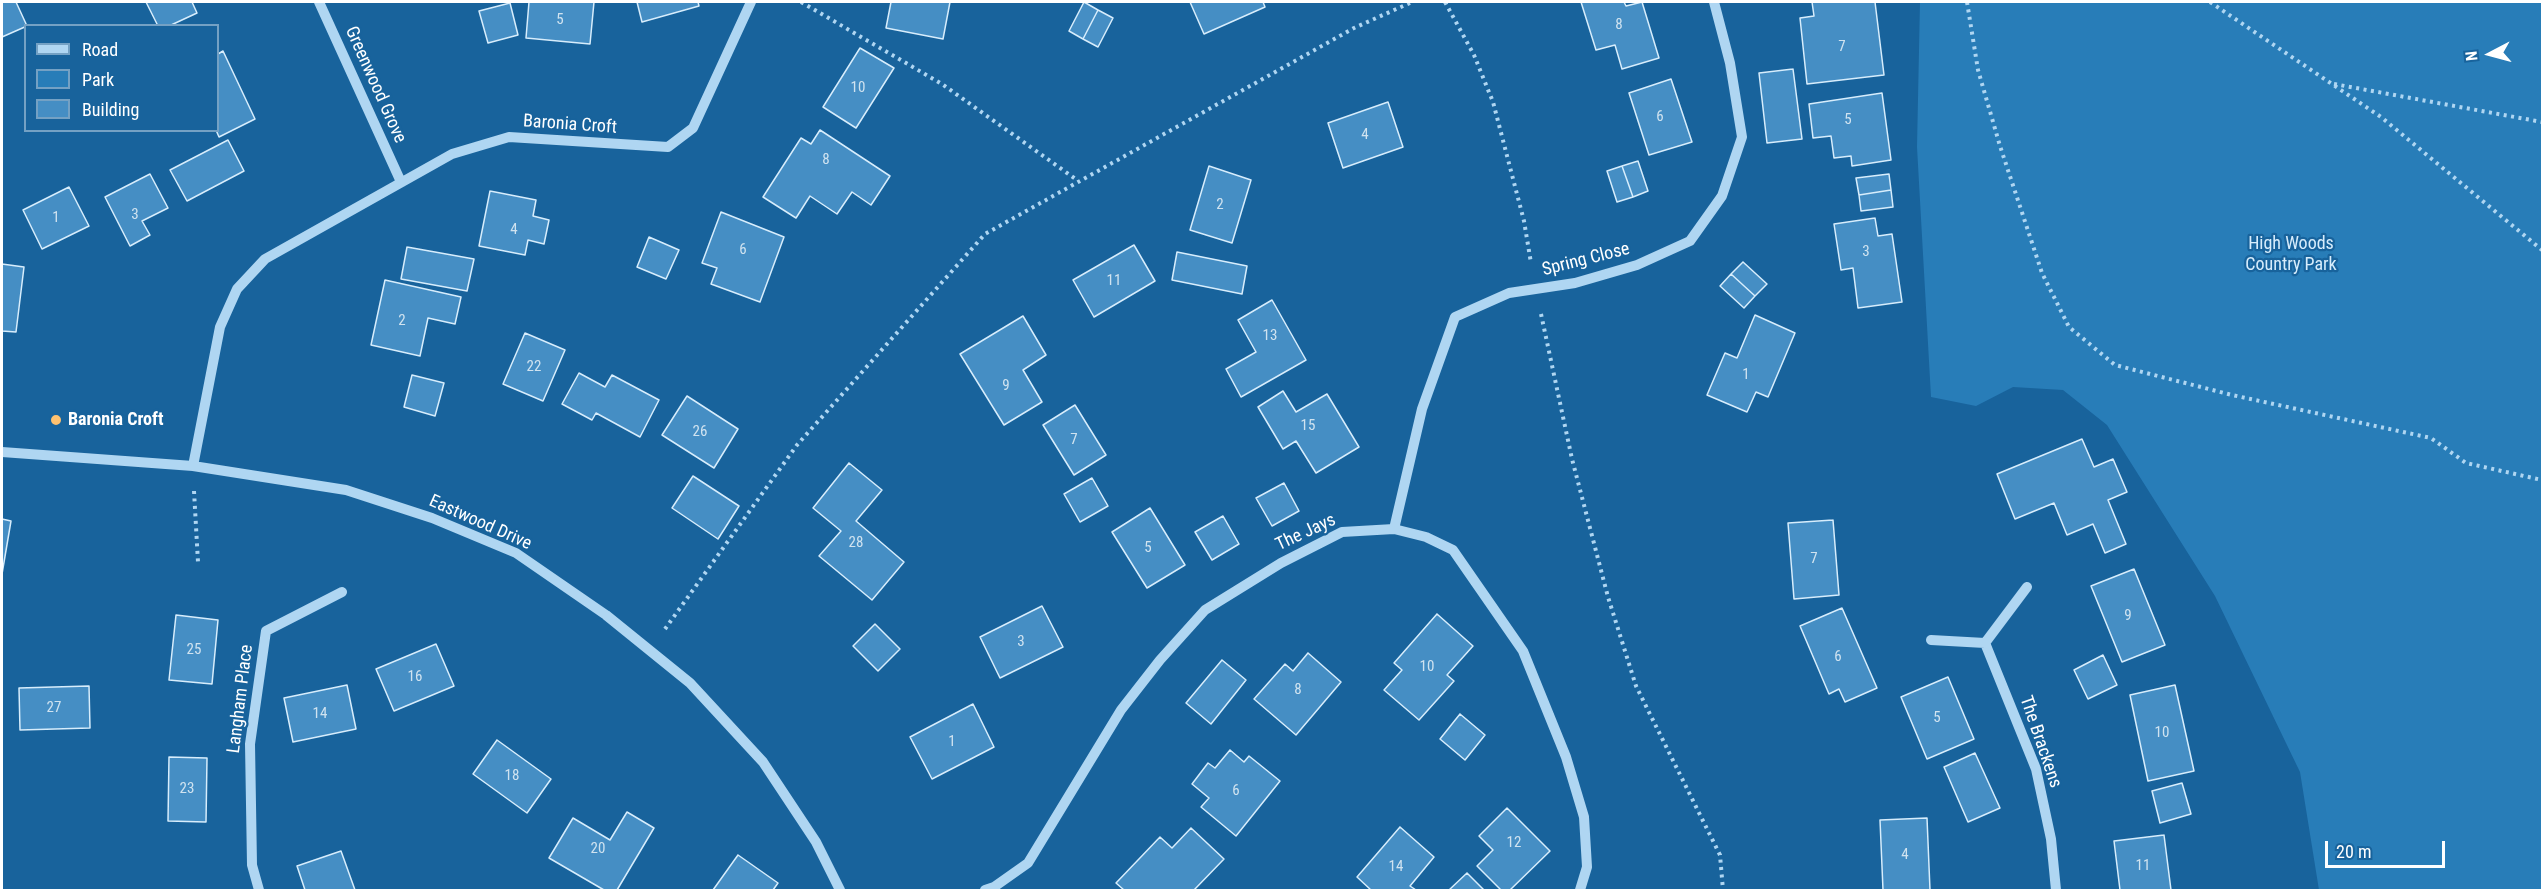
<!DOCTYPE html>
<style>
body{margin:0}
#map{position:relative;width:2544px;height:892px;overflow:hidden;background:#18639c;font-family:"Roboto Condensed",sans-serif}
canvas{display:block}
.frame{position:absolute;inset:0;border:3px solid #fff;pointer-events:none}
.legend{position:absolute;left:24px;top:24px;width:195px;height:108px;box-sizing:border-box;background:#18639c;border:2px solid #74a1c4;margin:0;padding:8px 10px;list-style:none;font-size:18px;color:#fff}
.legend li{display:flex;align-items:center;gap:12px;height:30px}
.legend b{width:30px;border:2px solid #74a1c4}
.north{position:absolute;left:2460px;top:24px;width:60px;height:60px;-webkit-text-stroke:4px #18639c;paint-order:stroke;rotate:264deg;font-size:16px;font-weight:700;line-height:24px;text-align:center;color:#fff}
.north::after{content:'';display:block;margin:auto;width:21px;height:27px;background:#fff;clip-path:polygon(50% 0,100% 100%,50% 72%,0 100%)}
.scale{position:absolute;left:2325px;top:841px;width:120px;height:27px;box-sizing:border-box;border:3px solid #fff;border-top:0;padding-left:8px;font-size:18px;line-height:21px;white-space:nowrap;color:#fff;-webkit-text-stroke:4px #18639c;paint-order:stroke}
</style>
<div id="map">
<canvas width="2544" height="892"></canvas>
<div class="frame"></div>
<ul class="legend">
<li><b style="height:8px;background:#afd6f2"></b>Road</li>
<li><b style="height:16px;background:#287db8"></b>Park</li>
<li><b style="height:16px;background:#458ec4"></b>Building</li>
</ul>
<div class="north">N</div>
<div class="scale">20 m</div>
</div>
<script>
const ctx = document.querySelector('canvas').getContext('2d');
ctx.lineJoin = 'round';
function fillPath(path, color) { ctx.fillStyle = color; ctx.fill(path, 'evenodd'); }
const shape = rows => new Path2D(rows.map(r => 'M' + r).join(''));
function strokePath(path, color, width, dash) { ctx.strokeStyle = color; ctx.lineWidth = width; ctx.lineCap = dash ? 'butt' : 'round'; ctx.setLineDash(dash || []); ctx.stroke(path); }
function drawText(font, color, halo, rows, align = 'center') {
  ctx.font = font + ' "Roboto Condensed",sans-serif'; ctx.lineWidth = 4.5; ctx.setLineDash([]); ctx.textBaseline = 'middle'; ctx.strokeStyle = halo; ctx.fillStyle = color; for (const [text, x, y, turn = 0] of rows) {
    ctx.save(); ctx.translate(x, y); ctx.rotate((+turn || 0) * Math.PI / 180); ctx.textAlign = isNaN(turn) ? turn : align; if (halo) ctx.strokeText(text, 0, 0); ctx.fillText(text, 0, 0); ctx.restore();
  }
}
fillPath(shape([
 [1920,2,2542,2,2542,890,2319,890,2300,772,2215,596,2107,425,2063,390,2013,387,1976,406,1931,397,1917,147]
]), '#287db8');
const building = shape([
 [2,2,16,2,27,26,2,37,2,2],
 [146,2,192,2,197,13,169,26,158,26,146,2],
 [529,2,594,2,590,44,526,38,529,2],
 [637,2,698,2,699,6,642,22,637,2],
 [891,2,950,2,943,39,886,28,891,2],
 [1084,2,1098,10,1083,39,1069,31,1084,2],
 [1190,2,1263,2,1265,7,1204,34,1190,2],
 [1581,2,1624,2,1626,6,1642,2,1659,58,1622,69,1615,45,1596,50,1581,2],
 [1812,2,1875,2,1884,75,1807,84,1800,18,1814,16,1812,2],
 [510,3,518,35,488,43,479,11,510,3],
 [1098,10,1113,18,1098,47,1083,39,1098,10],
 [860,48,894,68,856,128,823,107,860,48],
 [223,51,255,119,219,137,216,130,218,54,223,51],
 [1793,69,1802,139,1767,143,1759,73,1793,69],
 [1671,79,1692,142,1649,155,1629,93,1671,79],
 [1882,93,1891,160,1852,166,1851,156,1834,158,1831,136,1813,138,1809,104,1882,93],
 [1388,102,1403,147,1343,168,1328,123,1388,102],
 [820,130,890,176,871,205,852,192,837,214,810,196,796,218,763,197,801,138,811,144,820,130],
 [228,140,244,171,187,201,170,170,228,140],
 [1638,161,1648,191,1633,197,1622,166,1638,161],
 [1209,166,1251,180,1232,243,1190,230,1209,166],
 [1622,166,1633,197,1617,202,1607,171,1622,166],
 [150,174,168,208,142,221,150,235,130,246,105,197,150,174],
 [1889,174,1891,190,1859,195,1856,178,1889,174],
 [69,187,89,226,42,249,23,210,69,187],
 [1891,190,1893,207,1861,211,1859,195,1891,190],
 [490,191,536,200,533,216,549,220,544,244,528,240,525,255,479,246,490,191],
 [721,212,784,237,760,302,711,284,717,268,702,263,721,212],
 [1875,218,1878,236,1892,234,1902,302,1858,308,1853,268,1841,270,1834,224,1875,218],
 [649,237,679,250,666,279,637,267,649,237],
 [1134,245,1155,281,1094,317,1073,280,1134,245],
 [407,247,474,259,467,291,401,279,407,247],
 [1177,252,1247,266,1242,294,1172,280,1177,252],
 [1743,262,1767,284,1755,296,1731,274,1743,262],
 [2,264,24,267,16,332,2,331,2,264],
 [1731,274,1755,296,1744,308,1720,286,1731,274],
 [385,280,461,297,455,324,428,318,420,356,371,345,385,280],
 [1272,300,1306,360,1241,397,1226,369,1256,352,1238,320,1272,300],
 [1755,315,1795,333,1768,397,1756,392,1747,412,1707,395,1725,353,1737,358,1755,315],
 [1023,316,1046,355,1023,370,1042,402,1004,425,960,354,1023,316],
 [525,333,565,350,543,401,503,384,525,333],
 [579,373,605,387,612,375,659,400,640,437,596,413,592,420,562,404,579,373],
 [412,375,444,383,435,416,404,407,412,375],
 [1283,391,1296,412,1327,394,1359,447,1316,473,1296,441,1283,449,1258,407,1283,391],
 [687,396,738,429,714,468,662,435,687,396],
 [1075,405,1106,455,1074,475,1043,425,1075,405],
 [2082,439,2094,467,2113,459,2127,492,2108,500,2126,544,2105,553,2093,524,2067,535,2054,503,2015,519,1997,474,2082,439],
 [849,463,882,490,856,521,904,562,872,600,819,556,841,531,813,508,849,463],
 [693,476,739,506,718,539,672,508,693,476],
 [1092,478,1108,506,1080,522,1064,494,1092,478],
 [1284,483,1299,511,1272,526,1256,498,1284,483],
 [1150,508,1185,565,1147,588,1112,532,1150,508],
 [1223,516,1239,544,1212,560,1195,532,1223,516],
 [2,519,11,521,2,574,2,519],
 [1833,520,1839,595,1794,599,1788,523,1833,520],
 [2134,569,2165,645,2122,662,2091,586,2134,569],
 [1042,606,1063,647,1000,678,980,637,1042,606],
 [1842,608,1877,688,1845,702,1839,689,1829,694,1800,626,1842,608],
 [1437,614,1473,646,1447,675,1454,681,1419,720,1384,690,1402,670,1394,663,1437,614],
 [176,615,218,620,212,684,169,680,176,615],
 [875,624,900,649,878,671,853,646,875,624],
 [436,644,454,686,394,711,376,669,436,644],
 [1308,653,1341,682,1296,735,1254,699,1285,664,1293,671,1308,653],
 [2103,655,2117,685,2088,699,2074,670,2103,655],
 [1222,660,1246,680,1211,724,1186,703,1222,660],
 [1948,677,1974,739,1927,759,1901,697,1948,677],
 [347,685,356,729,293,742,284,698,347,685],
 [2175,685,2194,771,2148,781,2130,695,2175,685],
 [89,686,90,728,20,730,19,688,89,686],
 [973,704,994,747,932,779,910,737,973,704],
 [1460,714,1485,735,1465,760,1440,739,1460,714],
 [497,740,551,779,527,813,473,774,497,740],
 [1230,750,1244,762,1249,756,1280,781,1236,836,1201,807,1209,798,1192,784,1208,763,1215,768,1230,750],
 [1975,753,2000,808,1968,822,1944,767,1975,753],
 [169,757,207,758,206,822,168,821,169,757],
 [2182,783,2191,814,2160,823,2152,791,2182,783],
 [1507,808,1550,851,1510,890,1501,890,1477,866,1493,850,1479,836,1507,808],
 [627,812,654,828,617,890,604,890,549,858,573,818,610,840,627,812],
 [1927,818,1930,890,1883,890,1880,820,1927,818],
 [1400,827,1434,857,1410,886,1416,890,1371,890,1357,877,1400,827],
 [1191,828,1224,859,1194,890,1124,890,1116,883,1160,837,1172,848,1191,828],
 [2164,835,2171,890,2120,890,2114,841,2164,835],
 [341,851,355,890,305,890,297,866,341,851],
 [738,855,778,883,773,890,713,890,738,855],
 [1467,873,1484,890,1449,890,1467,873]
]);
fillPath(building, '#458ec4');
strokePath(building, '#d7edfc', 1.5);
strokePath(shape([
 [801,2,942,84,1077,180],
 [1445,2,1474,55,1493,102,1524,221,1531,263],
 [1967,2,1978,70,2000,146,2042,273,2069,327,2115,365,2232,395,2431,438,2466,463,2542,480],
 [2210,2,2381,117,2542,250],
 [2334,84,2542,122],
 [1541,314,1572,459,1608,597,1636,686,1720,855,1723,890],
 [194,491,198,562],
 [665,629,797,445,985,234,1354,28,1412,2]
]), '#afd6f2', 4, [3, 4.5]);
strokePath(shape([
 [319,2,401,182],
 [2,452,193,466,346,490,432,518,516,553,606,615,690,683,763,762,816,842,840,890],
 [193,466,220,327,237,289,265,259,452,154,509,137,668,147,693,128,751,2],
 [1394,529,1422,409,1455,317,1509,293,1575,283,1637,265,1690,241,1722,196,1742,137,1730,63,1714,2],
 [1931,640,1985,643,2027,587],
 [1985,643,2036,769,2051,839,2056,890],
 [259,890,252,865,250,744,266,631,342,592],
 [985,890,994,887,1028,863,1121,710,1160,660,1205,610,1281,563,1342,532,1394,529,1426,537,1453,550,1523,651,1566,757,1584,817,1587,867,1580,890]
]), '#afd6f2', 10);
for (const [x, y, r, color] of [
 [56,420,6,"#ffc270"]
]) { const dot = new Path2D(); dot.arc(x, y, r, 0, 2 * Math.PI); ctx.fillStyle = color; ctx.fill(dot); strokePath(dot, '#18639c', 2); }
drawText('15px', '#d0e3f0', null, [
 ["5",560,20],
 ["8",1619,25],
 ["7",1842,47],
 ["10",858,88],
 ["6",1660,117],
 ["5",1848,120],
 ["4",1365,135],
 ["8",826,160],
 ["2",1220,205],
 ["3",135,215],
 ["1",56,218],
 ["4",514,230],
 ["6",743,250],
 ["3",1866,252],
 ["11",1114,281],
 ["2",402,321],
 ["13",1270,336],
 ["22",534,367],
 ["1",1746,375],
 ["9",1006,386],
 ["15",1308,426],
 ["26",700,432],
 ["7",1074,440],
 ["28",856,543],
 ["5",1148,548],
 ["7",1814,559],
 ["9",2128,616],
 ["3",1021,642],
 ["25",194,650],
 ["6",1838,657],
 ["10",1427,667],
 ["16",415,677],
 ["8",1298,690],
 ["27",54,708],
 ["14",320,714],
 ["5",1937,718],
 ["10",2162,733],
 ["1",952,742],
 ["18",512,776],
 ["23",187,789],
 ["6",1236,791],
 ["12",1514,843],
 ["20",598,849],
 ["4",1905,855],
 ["11",2143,866],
 ["14",1396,867]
]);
drawText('18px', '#fff', '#18639c', [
 ["Greenwood Grove",375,85,66],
 ["Baronia Croft",570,125,4],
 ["Spring Close",1586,260,-14],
 ["Eastwood Drive",480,523,24],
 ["The Jays",1306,533,-25],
 ["Langham Place",241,699,-83],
 ["The Brackens",2040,742,71]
]);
drawText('18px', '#d7edfc', '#18639c', [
 ["High Woods",2291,244],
 ["Country Park",2291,265]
]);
drawText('bold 18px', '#fff', '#18639c', [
 ["Baronia Croft",68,420]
], 'left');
</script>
